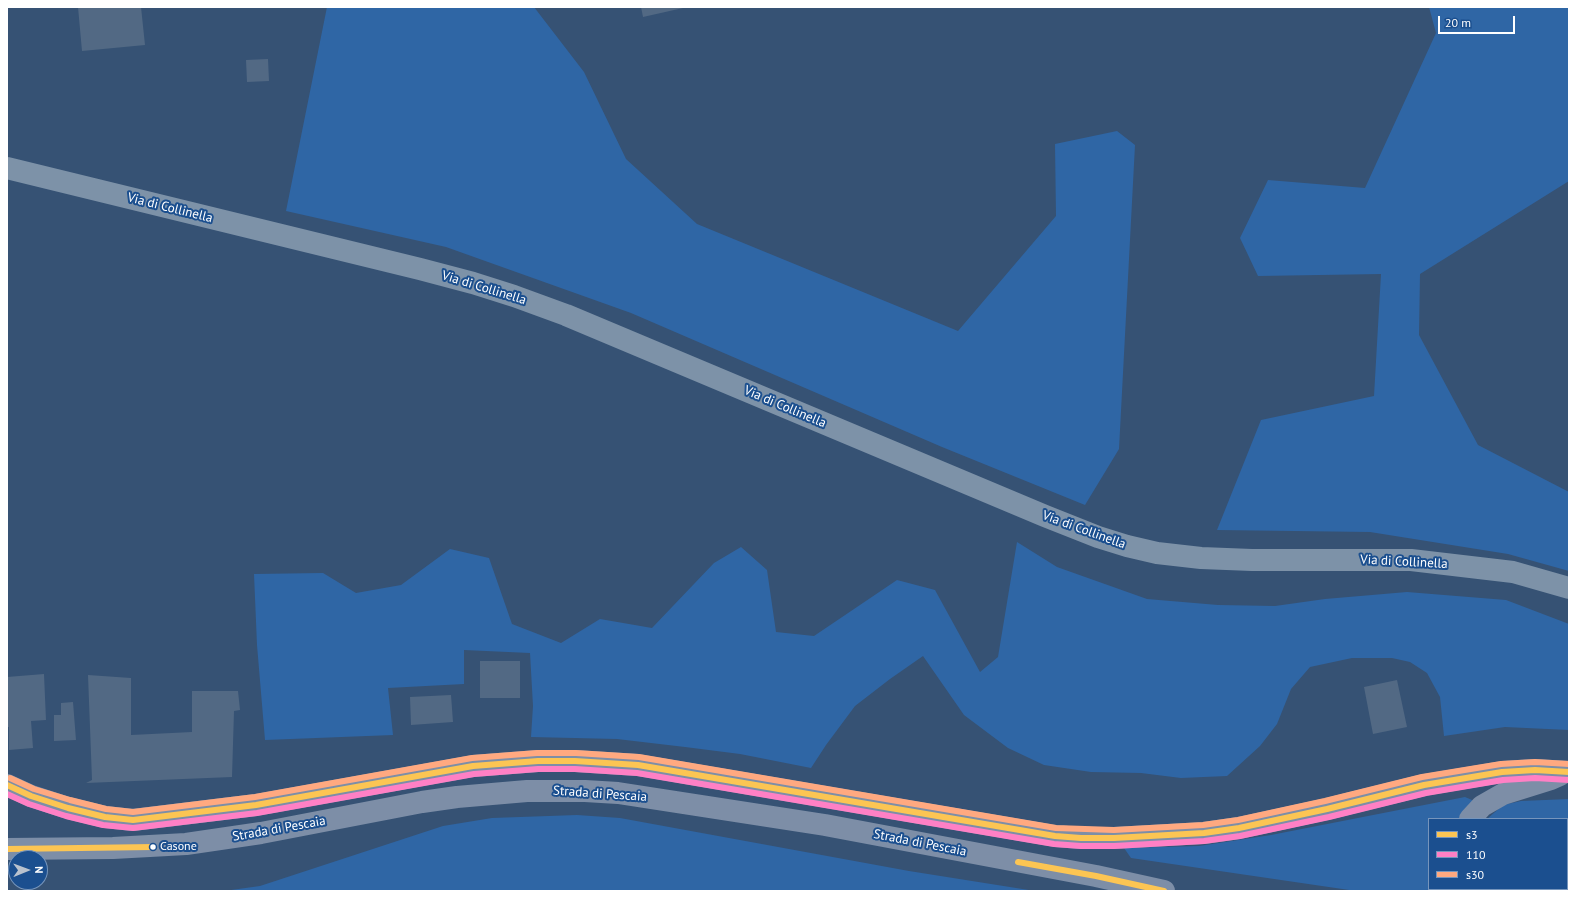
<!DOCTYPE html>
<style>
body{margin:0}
#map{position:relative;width:1576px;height:898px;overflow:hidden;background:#365274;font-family:"PT Sans",sans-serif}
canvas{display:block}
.frame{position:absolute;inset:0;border:8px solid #fff;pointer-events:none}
.legend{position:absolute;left:1428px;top:818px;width:140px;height:72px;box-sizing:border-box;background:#1b4f8f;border:1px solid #7695bc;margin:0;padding:5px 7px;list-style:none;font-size:12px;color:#fff}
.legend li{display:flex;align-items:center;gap:8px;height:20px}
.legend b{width:20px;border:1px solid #7695bc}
.north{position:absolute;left:8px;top:850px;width:40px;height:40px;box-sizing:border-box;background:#1b4f8f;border:1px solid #7695bc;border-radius:50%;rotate:89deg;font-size:11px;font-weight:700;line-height:16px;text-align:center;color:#fff}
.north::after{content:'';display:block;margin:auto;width:14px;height:18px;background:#b9c2ce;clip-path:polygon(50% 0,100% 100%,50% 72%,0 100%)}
.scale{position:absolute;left:1438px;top:16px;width:77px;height:18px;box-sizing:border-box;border:2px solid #fff;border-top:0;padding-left:5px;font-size:12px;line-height:14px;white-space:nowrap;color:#fff;-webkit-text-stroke:3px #1b4f8f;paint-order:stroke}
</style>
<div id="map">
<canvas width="1576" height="898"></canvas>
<div class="frame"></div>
<ul class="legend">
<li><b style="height:5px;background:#fcc553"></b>s3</li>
<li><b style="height:5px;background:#ff80c5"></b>110</li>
<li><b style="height:5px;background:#ffa980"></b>s30</li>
</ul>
<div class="north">N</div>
<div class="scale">20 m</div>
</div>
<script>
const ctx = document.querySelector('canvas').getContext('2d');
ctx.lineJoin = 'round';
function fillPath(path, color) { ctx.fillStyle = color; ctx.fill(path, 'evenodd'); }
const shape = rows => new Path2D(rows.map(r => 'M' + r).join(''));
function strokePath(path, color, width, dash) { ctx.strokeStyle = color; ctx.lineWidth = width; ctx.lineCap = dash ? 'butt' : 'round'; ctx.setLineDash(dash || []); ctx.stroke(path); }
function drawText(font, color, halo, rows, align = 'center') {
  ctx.font = font + ' "PT Sans",sans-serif'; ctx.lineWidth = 4; ctx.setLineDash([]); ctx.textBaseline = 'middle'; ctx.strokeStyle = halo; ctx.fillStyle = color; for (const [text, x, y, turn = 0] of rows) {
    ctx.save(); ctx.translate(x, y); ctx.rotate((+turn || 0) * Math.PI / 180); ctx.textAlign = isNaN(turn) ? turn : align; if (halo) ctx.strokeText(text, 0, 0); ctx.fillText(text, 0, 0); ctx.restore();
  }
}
fillPath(shape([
 [327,7,534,7,584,72,626,159,697,224,958,331,1056,216,1055,144,1117,131,1135,145,1119,449,1085,505,942,447,631,313,446,247,286,211],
 [1429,7,1569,7,1569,181,1420,274,1419,335,1478,445,1569,492,1569,571,1508,554,1370,532,1217,530,1261,420,1374,396,1381,274,1258,276,1240,238,1268,180,1365,188,1436,33],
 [1017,542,1057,567,1147,599,1218,605,1275,606,1325,599,1407,592,1506,600,1569,624,1569,730,1505,727,1444,736,1440,697,1427,673,1410,662,1392,658,1352,658,1310,667,1291,689,1277,724,1260,746,1227,776,1181,778,1141,773,1091,772,1044,765,1008,748,964,715,923,656,890,679,855,706,826,745,811,768,740,754,685,747,617,739,531,737,533,706,530,653,464,650,464,684,388,688,393,735,265,740,257,645,254,574,323,573,356,593,401,585,450,549,489,558,512,624,561,643,600,619,652,628,714,563,741,547,767,570,776,632,814,636,897,580,935,590,980,672,998,657],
 [1465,797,1472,800,1473,805,1461,819,1429,819,1429,889,1445,889,1445,891,1356,891,1131,858,1124,848,1199,846,1271,835],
 [1569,799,1569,891,1488,891,1485,889,1567,889,1567,819,1487,819,1503,805,1521,801],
 [577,815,620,818,909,871,1035,891,224,891,260,886,443,826,492,818]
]), '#2f66a5');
fillPath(shape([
 [78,7,141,7,145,45,82,51],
 [641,7,683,7,683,8,643,17],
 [268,59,269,81,247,82,246,60],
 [480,661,520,661,520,698,480,698],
 [44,674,46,720,31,721,33,748,9,750,9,727,7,727,7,677],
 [88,675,131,678,131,735,192,732,192,691,238,691,240,710,234,711,232,777,86,783,92,780],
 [1397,680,1407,727,1373,734,1364,687],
 [451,695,453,722,411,725,410,697],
 [73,702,76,740,54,741,54,715,61,715,61,703]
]), '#526984');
strokePath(shape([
 [7,168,420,269,473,283,514,296,566,315,1045,516,1098,537,1127,546,1157,553,1201,558,1252,560,1411,560,1513,572,1569,588]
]), '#7d92a8', 22);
strokePath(shape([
 [7,785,31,796,68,808,105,817,133,820,256,805,473,766,538,761,575,761,638,765,1055,836,1081,838,1114,838,1204,833,1239,828,1327,809,1424,785,1502,772,1535,770,1569,772],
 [1470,819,1482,806,1503,794,1551,779,1560,775],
 [7,849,113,848,186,844,261,833,422,802,457,797,527,791,585,791,618,793,825,825,1096,876,1164,891],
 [1468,889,1469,891]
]), '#7d8ea7', 22);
strokePath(shape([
 [7,785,31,796,68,808,105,817,133,820,256,805,473,766,538,761,575,761,638,765,1055,836,1081,838,1114,838,1204,833,1239,828,1327,809,1424,785,1502,772,1535,770,1569,772],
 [7,849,153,847],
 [1018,862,1096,876,1164,891]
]), '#fcc553', 6);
strokePath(shape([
 [7,794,29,804,66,816,103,825,133,828,257,813,474,774,538,769,575,769,637,773,1054,844,1081,846,1114,846,1204,841,1240,836,1329,817,1426,793,1503,780,1535,778,1569,780]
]), '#ff80c5', 6);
strokePath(shape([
 [10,778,34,789,70,800,106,809,133,812,255,797,472,758,537,753,576,753,639,757,1056,828,1114,830,1203,825,1238,820,1325,801,1422,777,1501,764,1535,762,1569,764]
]), '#ffa980', 6);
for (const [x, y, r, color] of [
 [153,847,3.5,"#fff"]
]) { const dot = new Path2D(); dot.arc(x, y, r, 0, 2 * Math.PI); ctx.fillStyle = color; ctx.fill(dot); strokePath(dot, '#1b4f8f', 1.5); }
drawText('12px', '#fff', '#1b4f8f', [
 ["Casone",160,847]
], 'left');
drawText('13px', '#fff', '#1b4f8f', [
 ["Via di Collinella",170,208,14],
 ["Via di Collinella",484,288,17],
 ["Via di Collinella",785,407,23],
 ["Via di Collinella",1084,530,20],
 ["Via di Collinella",1404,562,3],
 ["Strada di Pescaia",600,794,4],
 ["Strada di Pescaia",279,829,-10],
 ["Strada di Pescaia",920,843,11]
]);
</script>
